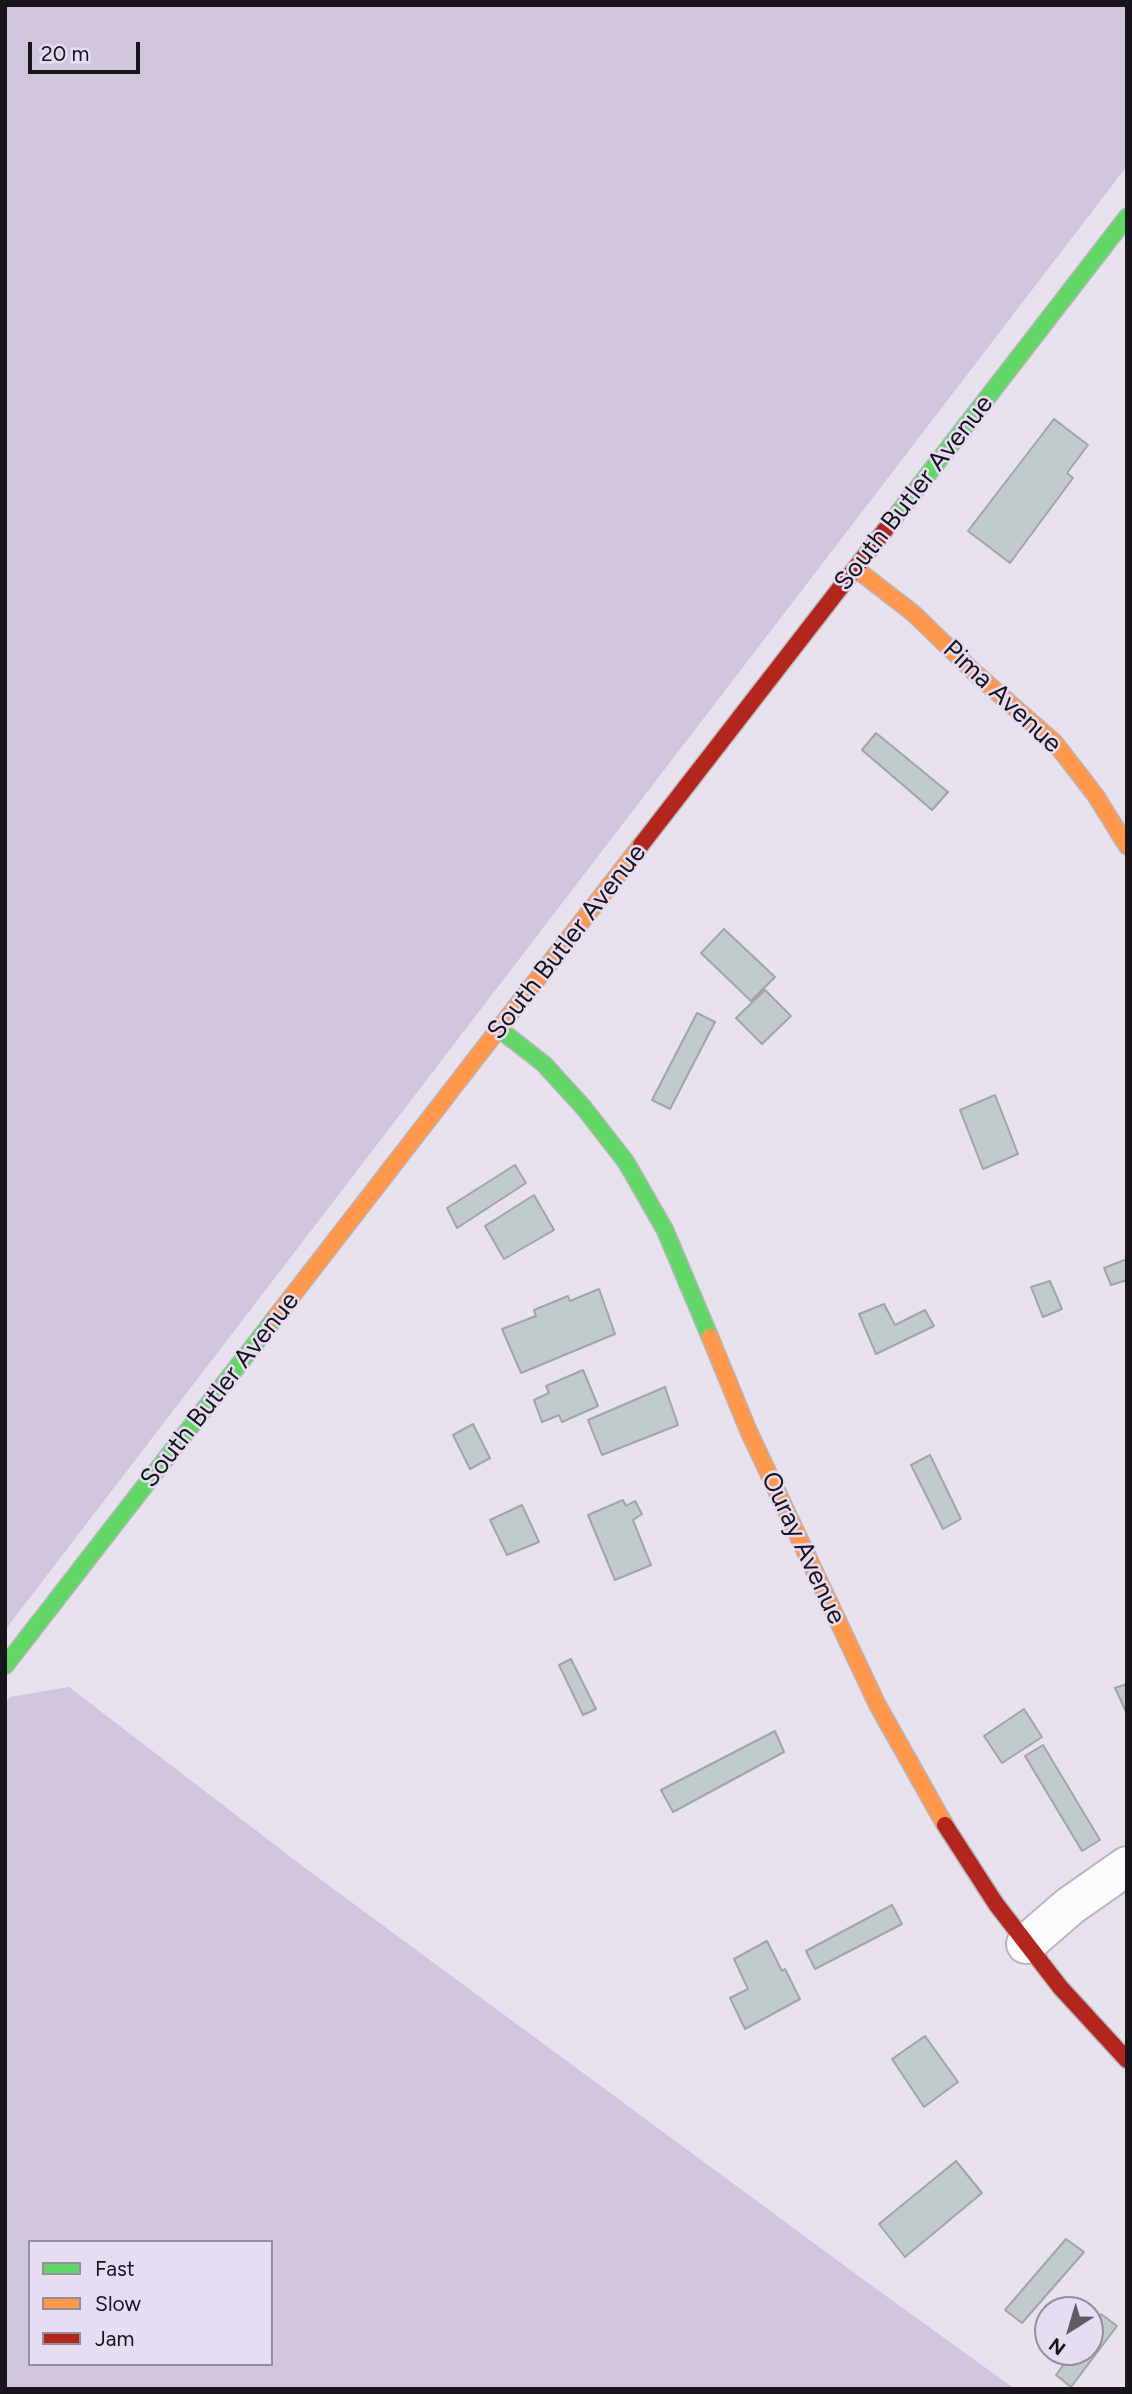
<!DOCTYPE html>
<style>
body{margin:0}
#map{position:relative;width:1132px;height:2394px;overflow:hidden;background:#e7e2ed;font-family:Figtree,sans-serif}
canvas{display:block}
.frame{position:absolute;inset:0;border:7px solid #18141c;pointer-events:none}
.legend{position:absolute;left:28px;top:2240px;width:245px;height:126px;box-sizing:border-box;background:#e6ddf2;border:2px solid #948d9c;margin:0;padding:9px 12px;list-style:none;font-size:21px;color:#18141c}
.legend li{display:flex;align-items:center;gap:14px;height:35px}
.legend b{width:35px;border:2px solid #948d9c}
.north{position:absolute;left:1034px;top:2296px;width:70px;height:70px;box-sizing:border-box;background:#e6ddf2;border:2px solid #948d9c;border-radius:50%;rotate:217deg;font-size:19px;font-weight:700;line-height:28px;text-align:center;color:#18141c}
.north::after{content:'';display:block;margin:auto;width:24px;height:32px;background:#605c65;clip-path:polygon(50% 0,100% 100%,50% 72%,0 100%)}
.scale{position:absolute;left:28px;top:42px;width:112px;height:32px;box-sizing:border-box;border:4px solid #18141c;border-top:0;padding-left:9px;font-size:21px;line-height:24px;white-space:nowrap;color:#18141c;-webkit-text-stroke:5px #e6ddf2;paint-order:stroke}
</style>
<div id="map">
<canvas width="1132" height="2394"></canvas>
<div class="frame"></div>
<ul class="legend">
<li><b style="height:9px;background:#63d668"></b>Fast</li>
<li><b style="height:9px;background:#ff974d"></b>Slow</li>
<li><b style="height:9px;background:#b3261e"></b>Jam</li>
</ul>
<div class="north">N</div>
<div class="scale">20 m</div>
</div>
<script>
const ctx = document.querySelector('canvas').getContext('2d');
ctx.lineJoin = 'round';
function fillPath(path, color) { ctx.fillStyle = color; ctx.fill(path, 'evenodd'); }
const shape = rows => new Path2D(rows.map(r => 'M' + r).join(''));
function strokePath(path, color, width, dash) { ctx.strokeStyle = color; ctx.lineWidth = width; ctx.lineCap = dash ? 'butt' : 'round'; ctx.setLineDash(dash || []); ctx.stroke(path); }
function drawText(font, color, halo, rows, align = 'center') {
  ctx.font = font + ' Figtree,sans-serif'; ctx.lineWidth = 5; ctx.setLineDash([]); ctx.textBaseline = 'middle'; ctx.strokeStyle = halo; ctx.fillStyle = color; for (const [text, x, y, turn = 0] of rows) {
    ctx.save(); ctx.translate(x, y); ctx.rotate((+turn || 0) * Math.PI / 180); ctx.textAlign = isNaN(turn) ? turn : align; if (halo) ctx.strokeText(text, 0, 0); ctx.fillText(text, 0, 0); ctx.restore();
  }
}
fillPath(shape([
 [5,5,1127,5,1127,166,5,1630],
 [69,1687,305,1868,868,2283,1015,2389,5,2389,5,1703,10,1697],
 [30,2242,271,2242,271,2364,30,2364]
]), '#d0c5dc');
const building = shape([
 [1054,419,1088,445,1067,473,1073,478,1010,563,968,531,1054,419],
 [876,733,948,792,932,810,862,750,876,733],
 [724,929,775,977,751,1001,701,953,724,929],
 [765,990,791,1016,762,1044,736,1018,765,990],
 [697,1013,715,1022,670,1109,652,1100,697,1013],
 [995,1095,1018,1154,983,1169,960,1110,995,1095],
 [515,1165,526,1183,457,1228,447,1208,515,1165],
 [534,1195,554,1230,504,1259,485,1226,534,1195],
 [1127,1259,1127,1280,1111,1285,1104,1268,1127,1259],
 [1050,1281,1062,1309,1043,1317,1031,1287,1050,1281],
 [599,1289,615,1334,521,1373,502,1329,536,1316,534,1310,568,1296,570,1301,599,1289],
 [884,1304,895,1325,925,1310,934,1326,876,1354,859,1314,884,1304],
 [583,1370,598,1406,562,1422,559,1415,542,1422,534,1400,549,1393,546,1386,583,1370],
 [665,1387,678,1425,602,1455,588,1420,665,1387],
 [473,1424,490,1458,470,1469,453,1435,473,1424],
 [930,1455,961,1519,943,1529,911,1465,930,1455],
 [623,1500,626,1506,635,1501,642,1514,633,1520,651,1565,615,1580,588,1515,623,1500],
 [522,1505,539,1542,507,1555,490,1520,522,1505],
 [571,1659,596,1709,583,1715,559,1665,571,1659],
 [1127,1684,1127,1714,1115,1688,1127,1684],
 [1024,1709,1042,1737,1002,1763,984,1736,1024,1709],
 [775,1731,784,1752,673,1812,661,1790,775,1731],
 [1043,1745,1100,1840,1082,1851,1025,1756,1043,1745],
 [892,1905,902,1924,815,1969,806,1951,892,1905],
 [767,1941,782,1971,785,1969,800,1999,745,2029,730,1998,748,1989,734,1959,767,1941],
 [925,2036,958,2082,924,2107,892,2059,925,2036],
 [956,2161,982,2193,905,2257,879,2224,956,2161],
 [1066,2239,1084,2252,1022,2323,1005,2310,1066,2239],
 [1101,2314,1117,2326,1071,2387,1056,2375,1073,2352,1090,2352,1090,2329,1101,2314]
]);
fillPath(building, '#c0c9cc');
strokePath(building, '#a1a3a7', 2);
const street = shape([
 [1026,1944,1070,1906,1127,1866]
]);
const fast = shape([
 [885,530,1127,217],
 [499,1029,544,1064,584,1108,626,1162,665,1230,710,1337],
 [5,1666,275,1318]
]);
const slow = shape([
 [856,569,913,613,974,672,1055,743,1096,796,1127,846],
 [275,1318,641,845],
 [710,1337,749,1432,877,1704,945,1825]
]);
const jam = shape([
 [641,845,885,530],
 [945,1825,996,1904,1060,1987,1127,2060]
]);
strokePath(street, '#b9b5be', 42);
strokePath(fast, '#b9b5be', 19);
strokePath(slow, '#b9b5be', 19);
strokePath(jam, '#b9b5be', 19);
strokePath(street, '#fbfbfc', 38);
strokePath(fast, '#63d668', 16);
strokePath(slow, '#ff974d', 16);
strokePath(jam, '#b3261e', 16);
drawText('26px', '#18141c', '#e6ddf2', [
 ["South Butler Avenue",914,493,-52],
 ["Pima Avenue",1002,697,43],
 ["South Butler Avenue",567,942,-52],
 ["South Butler Avenue",220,1390,-52],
 ["Ouray Avenue",803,1548,65]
]);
</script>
